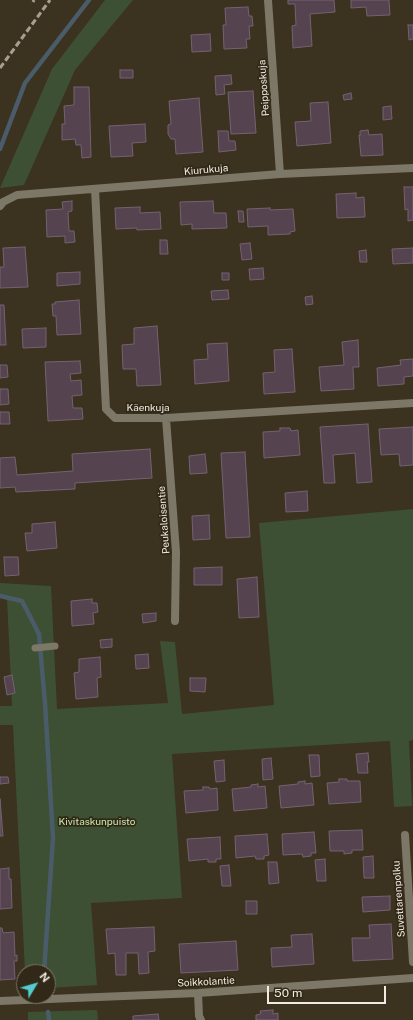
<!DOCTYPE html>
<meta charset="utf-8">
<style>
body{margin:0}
#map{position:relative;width:413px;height:1020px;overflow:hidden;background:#3b3220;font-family:"Public Sans",sans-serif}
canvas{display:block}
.north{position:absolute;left:16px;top:964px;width:40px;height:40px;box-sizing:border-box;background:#312817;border:1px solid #7e7668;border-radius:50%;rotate:52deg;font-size:11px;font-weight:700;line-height:16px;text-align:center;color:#f1ebe1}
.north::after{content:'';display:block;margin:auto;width:14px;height:18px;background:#52cdce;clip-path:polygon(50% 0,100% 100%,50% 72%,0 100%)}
.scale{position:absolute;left:267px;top:986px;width:119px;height:18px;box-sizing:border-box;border:2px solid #f1ebe1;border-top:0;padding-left:5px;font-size:12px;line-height:14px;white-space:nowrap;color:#f1ebe1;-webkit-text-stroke:3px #312817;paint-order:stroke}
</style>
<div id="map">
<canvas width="413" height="1020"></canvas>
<div class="north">N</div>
<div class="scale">50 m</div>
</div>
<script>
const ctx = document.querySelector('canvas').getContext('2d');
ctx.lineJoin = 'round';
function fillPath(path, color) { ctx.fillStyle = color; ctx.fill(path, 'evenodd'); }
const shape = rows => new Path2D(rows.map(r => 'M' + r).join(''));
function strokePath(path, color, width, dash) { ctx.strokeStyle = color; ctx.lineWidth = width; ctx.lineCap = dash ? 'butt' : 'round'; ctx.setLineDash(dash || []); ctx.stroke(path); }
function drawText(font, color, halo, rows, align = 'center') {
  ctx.font = font + ' "Public Sans",sans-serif'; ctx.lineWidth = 3.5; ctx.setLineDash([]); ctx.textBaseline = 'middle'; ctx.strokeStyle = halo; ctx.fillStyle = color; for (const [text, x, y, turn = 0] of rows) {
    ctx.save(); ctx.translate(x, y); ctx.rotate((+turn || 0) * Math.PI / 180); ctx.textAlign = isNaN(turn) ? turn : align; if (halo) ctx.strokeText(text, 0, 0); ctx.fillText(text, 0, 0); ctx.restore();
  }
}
fillPath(shape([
 [105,0,133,0,75,70,24,185,0,188,52,69],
 [413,509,413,740,409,741,412,806,394,807,390,741,172,754,182,898,91,903,97,985,48,988,48,972,25,972,13,725,0,725,0,706,12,706,7,598,0,597,0,583,51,586,57,709,168,703,160,641,175,642,182,714,274,705,259,523],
 [97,1010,98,1020,28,1020,28,1012]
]), '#3e5033');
strokePath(shape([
 [0,149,25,83,89,0],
 [0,596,22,601,39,634,45,703,53,838,44,972],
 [48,1012,49,1020]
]), '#4a5c6a', 4.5);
const building = shape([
 [288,0,334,0,335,12,310,14,312,46,293,48,292,26,296,25,295,4,288,4,288,0],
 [351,0,389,0,390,15,367,16,366,7,351,8,351,0],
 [248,7,249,16,252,16,253,26,249,26,250,39,246,39,247,48,224,49,223,25,226,25,225,8,248,7],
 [408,25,413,25,413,39,409,40,408,25],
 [210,34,211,51,192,52,191,35,210,34],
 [120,70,133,70,133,78,120,78,120,70],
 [231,75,232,84,224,85,225,94,216,95,215,76,231,75],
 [74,87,89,87,91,157,82,158,81,145,76,145,75,139,62,140,62,124,65,124,64,106,74,105,74,87],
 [253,91,256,133,231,134,228,92,253,91],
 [351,93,352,99,344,100,343,95,351,93],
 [199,98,203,152,176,154,175,139,171,139,168,134,168,125,171,124,169,101,199,98],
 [328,102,331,143,297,146,295,122,311,121,310,103,328,102],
 [391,106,392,119,383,120,383,107,391,106],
 [145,124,146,142,132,143,133,156,111,157,109,126,145,124],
 [368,130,369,135,382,134,383,155,361,156,359,135,360,136,360,131,368,130],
 [218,131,228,131,229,141,235,141,236,150,219,152,218,131],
 [404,187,413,187,413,220,408,221,408,209,405,210,404,187],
 [356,193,356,198,364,197,365,217,337,218,336,194,356,193],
 [72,201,72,211,68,212,69,231,74,231,75,242,65,243,65,236,47,237,46,210,63,209,62,202,72,201],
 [213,201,214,213,226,213,227,228,192,229,192,224,181,225,180,202,213,201],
 [140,207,140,213,160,212,161,229,137,230,137,228,116,229,115,208,140,207],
 [270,208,270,210,293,209,295,231,290,232,290,234,268,235,268,226,248,227,247,209,270,208],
 [238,211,243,211,244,222,239,222,238,211],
 [160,240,167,240,168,254,160,254,160,240],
 [250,243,252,259,242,260,240,244,250,243],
 [25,247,28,287,0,288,0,267,4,267,3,248,25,247],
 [413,248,413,263,393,264,392,249,413,248],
 [366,250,367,262,360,262,359,251,366,250],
 [263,268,264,279,250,280,249,269,263,268],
 [80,272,80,284,57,286,57,273,80,272],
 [222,273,229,273,229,280,222,280,222,273],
 [228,290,229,299,212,300,211,291,228,290],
 [312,296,313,304,306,305,305,297,312,296],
 [79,300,81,334,57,335,56,316,53,316,52,304,55,304,55,302,79,300],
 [0,305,4,305,6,345,0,345,0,305],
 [157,326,161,385,137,386,136,369,123,369,122,345,134,344,134,328,157,326],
 [46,328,46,347,23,348,22,329,46,328],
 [358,340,359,367,353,367,354,389,321,391,319,367,344,365,342,342,358,340],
 [227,343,229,381,195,384,194,360,208,359,207,344,227,343],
 [292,349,295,392,264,394,263,373,275,372,274,350,292,349],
 [413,359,413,376,404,377,404,384,378,386,377,368,401,365,400,360,413,359],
 [80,361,81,373,70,374,71,381,81,380,82,395,72,396,73,408,82,408,83,419,48,421,45,362,80,361],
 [0,365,7,365,8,377,0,378,0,365],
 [0,389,8,389,9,404,0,405,0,389],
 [0,412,9,412,10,424,0,424,0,412],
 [368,424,372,482,357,483,355,453,333,455,335,483,324,483,320,427,368,424],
 [413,427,413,465,400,466,399,454,381,455,379,429,413,427],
 [280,428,290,428,291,431,298,430,300,455,264,458,263,432,280,431,280,428],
 [150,449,152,478,75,483,75,489,16,492,15,487,0,488,0,458,15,457,17,475,73,471,72,454,150,449],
 [245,452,250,537,226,538,221,453,245,452],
 [205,454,207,473,190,474,189,456,205,454],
 [307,491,308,511,286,512,285,493,307,491],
 [209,515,210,539,193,540,192,516,209,515],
 [55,522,57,548,27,551,25,533,32,533,32,524,55,522],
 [4,557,18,557,19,575,5,576,4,557],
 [222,567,222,585,194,585,194,568,222,567],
 [257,577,259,617,239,618,237,579,257,577],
 [92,599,92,603,97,603,98,612,93,613,94,624,72,626,71,601,92,599],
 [156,613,156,621,143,623,142,614,156,613],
 [112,639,112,647,101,648,100,640,112,639],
 [148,654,149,668,136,669,135,655,148,654],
 [100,657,101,677,97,678,98,697,76,699,74,673,79,672,79,659,100,657],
 [12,675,15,693,7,695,4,677,12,675],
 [190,678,206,678,205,692,190,691,190,678],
 [368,753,369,762,367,762,368,773,358,773,356,754,368,753],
 [309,755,319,755,320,776,311,777,309,755],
 [271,758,273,779,263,780,262,759,271,758],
 [224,760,225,781,216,782,214,761,224,760],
 [0,777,8,777,9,783,0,784,0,777],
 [339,779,347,779,347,781,360,781,361,802,329,804,327,783,339,782,339,779],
 [305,781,305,784,312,783,314,805,281,808,279,786,298,784,298,782,305,781],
 [258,784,258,787,265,786,267,808,234,811,232,789,251,787,251,785,258,784],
 [203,787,209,787,210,789,217,788,218,810,186,813,184,791,203,790,203,787],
 [0,799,3,836,0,836,0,799],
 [362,830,363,850,352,850,352,853,344,854,344,851,330,851,329,831,362,830],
 [314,832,316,853,311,853,311,856,303,857,302,854,283,855,282,834,314,832],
 [267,834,269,855,264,856,264,859,256,859,255,856,236,858,235,836,267,834],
 [220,837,221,859,216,859,216,862,208,862,208,859,189,861,187,839,220,837],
 [373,856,374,878,364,878,363,857,373,856],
 [325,859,326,881,317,881,315,860,325,859],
 [268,862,277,862,279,883,269,884,268,862],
 [229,865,231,886,222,886,220,866,229,865],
 [9,868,9,879,11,879,12,908,0,909,0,869,9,868],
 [390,896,390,910,363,912,362,897,390,896],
 [246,901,257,901,257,914,246,914,246,901],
 [391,924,393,959,353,961,352,938,370,938,369,925,391,924],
 [154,927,155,951,148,952,149,973,139,974,138,953,126,953,126,975,116,975,115,953,108,954,106,929,154,927],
 [0,928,2,928,3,933,14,932,15,956,17,955,17,961,14,961,15,979,0,980,0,928],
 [312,934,314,964,272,967,271,948,292,947,291,935,312,934],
 [236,941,238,970,181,973,179,944,236,941],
 [273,1010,273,1014,278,1013,278,1020,256,1020,256,1015,261,1014,260,1011,273,1010],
 [158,1014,159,1020,133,1020,133,1016,158,1014]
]);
fillPath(building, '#554350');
strokePath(building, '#756270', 1);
strokePath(shape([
 [35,648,55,646]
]), '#7c7766', 7);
strokePath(shape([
 [268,0,280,174],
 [95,189,106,409,115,418,166,418,413,403],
 [0,206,3,202,17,195,280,174,413,168],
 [166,418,176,552,175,621],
 [405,835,413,962],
 [198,993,199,1016,201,1020],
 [0,1001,198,993,413,978]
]), '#7c7766', 8);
strokePath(shape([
 [33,2,34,0],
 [0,68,50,0]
]), '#a7a092', 3, [6, 3]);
drawText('10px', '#f1ebe1', '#312817', [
 ["Peipposkuja",264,88,-94],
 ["Kiurukuja",206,170,-5],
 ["Käenkuja",148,408],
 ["Peukaloisentie",164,520,-94],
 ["Suvettarenpolku",399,899,-94],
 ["Soikkolantie",206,982,-3]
]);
drawText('10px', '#c7ebaf', '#312817', [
 ["Kivitaskunpuisto",97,822]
]);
</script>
